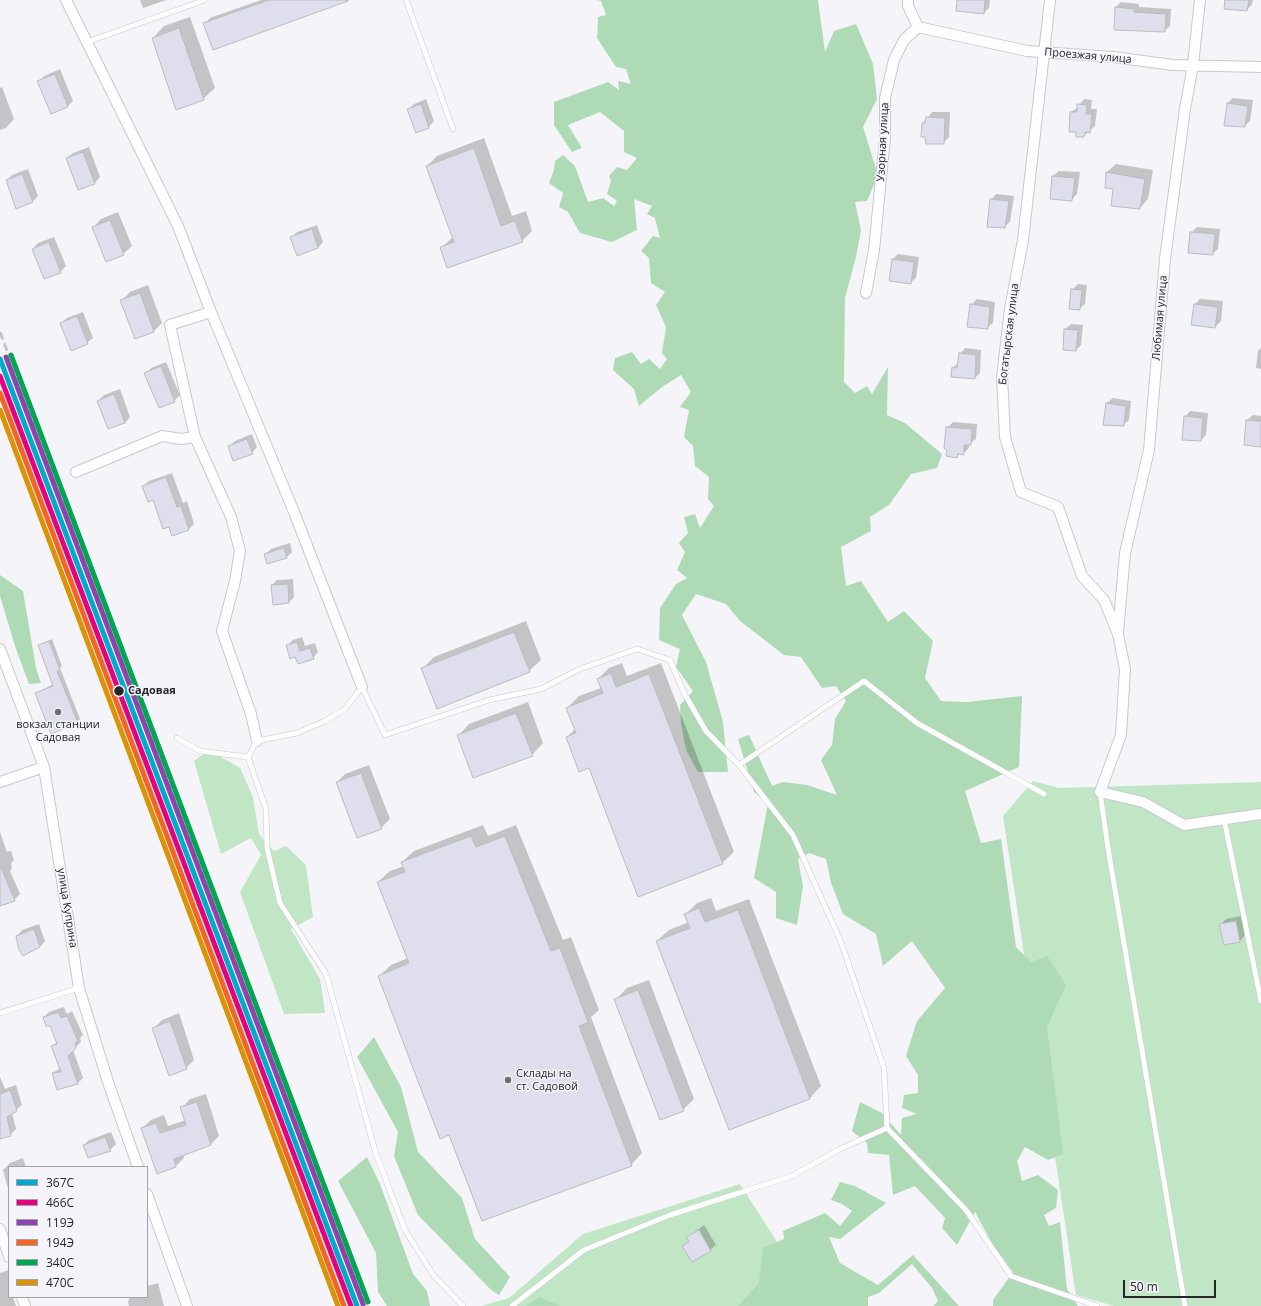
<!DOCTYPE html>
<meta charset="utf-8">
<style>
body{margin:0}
#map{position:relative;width:1261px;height:1306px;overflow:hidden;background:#f5f5f9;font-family:"Open Sans",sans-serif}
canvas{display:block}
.legend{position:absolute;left:8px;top:1166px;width:140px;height:132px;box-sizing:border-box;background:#f4f4fa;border:1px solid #a2a2a6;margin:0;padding:5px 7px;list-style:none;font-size:12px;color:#262628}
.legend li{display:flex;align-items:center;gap:8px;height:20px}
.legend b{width:20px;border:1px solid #a2a2a6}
.scale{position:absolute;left:1123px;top:1280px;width:93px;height:18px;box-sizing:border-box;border:2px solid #262628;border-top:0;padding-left:5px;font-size:12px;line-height:14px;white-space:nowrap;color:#262628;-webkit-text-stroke:3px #f4f4fa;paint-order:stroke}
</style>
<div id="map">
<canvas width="1261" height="1306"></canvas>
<ul class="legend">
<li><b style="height:5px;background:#00a9ce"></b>367С</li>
<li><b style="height:5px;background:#e5007d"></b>466С</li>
<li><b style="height:5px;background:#8e44ad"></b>119Э</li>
<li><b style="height:5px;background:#f26522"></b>194Э</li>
<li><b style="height:5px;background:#00a651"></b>340С</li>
<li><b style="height:5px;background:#d89306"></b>470С</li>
</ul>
<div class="scale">50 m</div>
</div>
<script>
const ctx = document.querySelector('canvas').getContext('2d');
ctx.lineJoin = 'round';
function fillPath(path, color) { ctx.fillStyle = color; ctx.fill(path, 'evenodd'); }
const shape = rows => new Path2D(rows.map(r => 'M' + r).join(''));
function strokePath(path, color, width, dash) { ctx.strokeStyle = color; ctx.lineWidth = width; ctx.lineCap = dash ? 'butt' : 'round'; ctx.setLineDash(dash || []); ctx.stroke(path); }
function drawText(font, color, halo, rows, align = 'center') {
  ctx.font = font + ' "Open Sans",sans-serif'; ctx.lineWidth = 3; ctx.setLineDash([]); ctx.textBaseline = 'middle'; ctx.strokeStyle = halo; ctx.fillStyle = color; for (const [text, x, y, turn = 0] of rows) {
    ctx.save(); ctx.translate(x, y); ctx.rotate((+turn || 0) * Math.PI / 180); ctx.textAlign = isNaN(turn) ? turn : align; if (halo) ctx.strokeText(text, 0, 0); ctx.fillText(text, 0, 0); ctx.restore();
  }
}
fillPath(shape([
 [209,750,240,768,253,797,259,834,274,851,286,846,306,865,313,917,291,929,320,979,325,1013,284,1014,240,892,261,855,251,838,221,854,194,761],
 [1033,781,1059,788,1261,782,1261,1306,1114,1306,1076,1295,1003,816],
 [740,1184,809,1292,807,1306,481,1306,509,1298,583,1234]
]), '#c0e6c6');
fillPath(shape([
 [597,0,818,0,825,52,834,31,856,24,873,64,877,99,863,127,878,175,867,201,855,202,861,230,856,257,845,298,844,382,855,393,867,386,872,394,888,367,887,415,905,423,942,454,937,468,911,474,889,505,870,517,871,531,841,547,846,586,861,581,888,622,904,611,933,641,925,678,941,701,967,702,1022,696,1019,767,965,791,981,843,1001,839,1016,947,1031,962,1047,956,1066,985,1047,1027,1063,1154,1048,1160,1025,1147,1017,1161,1022,1181,1038,1175,1058,1190,1056,1208,1044,1215,1049,1226,1060,1222,1067,1289,1078,1306,993,1306,993,1300,1013,1272,993,1245,975,1212,957,1245,942,1228,945,1218,915,1186,893,1195,889,1155,868,1153,867,1143,852,1131,860,1102,882,1113,901,1135,902,1118,917,1114,902,1108,904,1095,918,1093,918,1075,906,1056,917,1021,945,988,912,941,883,966,876,934,843,914,831,883,826,859,809,853,798,859,803,886,797,925,776,918,776,892,754,878,768,803,754,792,738,739,749,735,772,786,783,782,807,785,837,795,821,760,832,745,835,719,846,701,836,686,822,688,801,657,784,655,740,621,726,604,696,594,682,615,706,662,723,722,728,772,698,772,686,750,681,724,680,705,693,691,676,667,680,649,659,640,660,608,676,584,687,578,677,570,685,552,679,543,688,533,684,517,695,514,700,528,714,506,708,499,709,477,695,466,693,446,684,437,689,410,680,407,691,392,681,375,662,387,639,406,634,389,613,370,615,358,632,352,641,364,649,359,660,369,667,359,662,353,666,327,656,305,665,292,651,283,649,258,641,251,653,236,660,238,655,218,647,214,652,206,634,199,637,230,612,242,580,233,568,212,559,207,563,193,549,183,554,170,555,161,563,155,575,166,588,202,603,198,614,206,617,201,607,194,611,181,609,176,617,167,627,170,637,158,624,152,624,131,600,112,568,125,582,148,572,152,554,125,554,102,608,82,619,90,618,81,631,84,626,69,616,67,597,38,598,17,606,15,601,1],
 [0,575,23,591,36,668,41,683,29,684,15,646,0,596],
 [374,1037,401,1087,418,1152,462,1198,475,1239,510,1277,499,1295,491,1290,418,1215,394,1156,398,1132,357,1057],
 [367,1157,380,1184,413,1274,427,1291,430,1306,387,1306,378,1292,376,1253,338,1181],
 [840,1182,855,1186,886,1203,840,1239,829,1237,840,1263,878,1285,913,1255,959,1306,933,1306,938,1301,932,1288,912,1264,879,1293,868,1297,868,1306,738,1306,759,1283,763,1248,784,1239,783,1231,825,1213,840,1226,852,1211,842,1204,831,1200],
 [540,1297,560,1306,526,1306]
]), '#afdab6');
fillPath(shape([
 [140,0,166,0,143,8],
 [261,0,349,0,213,49,205,24,210,18],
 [958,0,990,0,989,8,984,13],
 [1226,0,1253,0,1252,4,1247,10],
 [1121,2,1139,4,1139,7,1171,9,1170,26,1164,31,1116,7],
 [190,17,215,88,203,99,153,38,164,26],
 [60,69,73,101,68,106,39,81,44,76],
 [2,87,14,119,6,128,0,130,0,88],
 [1233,98,1253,100,1250,121,1244,126,1228,103],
 [426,99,434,121,429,127,409,109,414,104],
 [1084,99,1092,100,1091,109,1097,109,1095,126,1084,136,1077,131,1071,112,1078,107],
 [932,112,950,112,949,137,943,143,923,123],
 [484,138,512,216,526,211,532,231,522,241,441,248,453,237,427,166,437,156],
 [89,147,100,177,95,183,67,158,73,153],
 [1116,164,1153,170,1148,199,1140,208,1114,188,1106,187,1107,172],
 [28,169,38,196,32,202,7,180,12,175],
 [1059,171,1080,172,1077,194,1071,200,1051,198,1053,176],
 [996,194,1014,196,1010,222,1004,227,991,200],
 [118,212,132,246,123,254,93,228,101,219],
 [317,225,323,242,318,248,298,255,292,237,297,232],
 [1197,227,1220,229,1218,249,1212,254,1191,233],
 [54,237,66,266,60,272,33,249,38,243],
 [898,254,919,257,916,278,910,283,893,259],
 [1078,284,1087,285,1085,304,1079,309,1072,290],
 [148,285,162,323,153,332,122,300,130,292],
 [977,299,995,302,993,323,987,328,971,305],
 [1200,299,1223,301,1221,321,1215,327,1195,304],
 [83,312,93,338,87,343,61,323,67,318],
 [1071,324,1083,325,1081,345,1076,350,1065,329],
 [965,348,981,350,980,373,975,378,953,368,959,362,960,354],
 [1261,348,1261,369,1256,368,1258,351],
 [166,362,180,395,174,401,146,373,151,368],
 [120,389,130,417,125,423,98,401,104,395],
 [1113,398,1131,401,1129,420,1123,425,1107,403],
 [1190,411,1208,413,1206,435,1201,440,1185,417],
 [1253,415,1261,416,1261,446,1247,420],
 [953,422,977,424,976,439,969,444,969,448,963,454,960,453,957,457,947,428],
 [252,434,257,447,252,453,229,447,235,441],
 [172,473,183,503,187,501,194,524,189,529,173,535,154,499,143,486,149,481],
 [290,543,292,552,287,557,265,555,271,549],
 [293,579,294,597,289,602,272,585,277,580],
 [526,621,541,660,529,671,422,669,434,657],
 [302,637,305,646,315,643,318,652,313,658,296,656,287,646,293,640],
 [52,639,62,666,60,668,80,719,77,722,36,693,54,684,39,646],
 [622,663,627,676,661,663,734,852,722,863,589,767,567,737,575,729,567,708,579,696,601,688,598,679,609,668],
 [528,702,543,743,532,755,458,736,469,724],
 [369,765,390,819,381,828,337,782,345,774],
 [483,825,488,836,516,825,563,940,571,937,599,1010,591,1017,642,1153,631,1165,449,1134,379,976,391,965,408,958,378,882,390,871,404,866,402,862,414,851],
 [0,832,7,852,11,851,14,860,11,863,12,868,10,871,20,894,14,900,0,905],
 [711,898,716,911,749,899,821,1086,810,1098,729,1129,657,941,669,930,689,922,686,914,697,903],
 [1241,916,1245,935,1240,941,1225,944,1220,925,1226,919],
 [39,924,45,941,40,947,17,936,22,930],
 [649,980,694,1099,683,1110,616,999,627,988],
 [64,1007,67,1014,72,1011,83,1035,80,1038,81,1042,73,1050,83,1078,78,1083,53,1073,60,1068,53,1046,57,1042,51,1024,44,1017,49,1012],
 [179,1013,194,1060,186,1068,154,1028,162,1020],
 [0,1077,5,1089,16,1085,22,1105,12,1113,16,1129,10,1135,0,1138],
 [206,1094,219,1136,211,1144,183,1154,184,1158,176,1166,158,1173,142,1128,151,1120,164,1115,168,1126,186,1120,182,1108,190,1099],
 [111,1132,116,1144,110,1150,84,1145,89,1140],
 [23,1158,26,1167,9,1167,9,1192,3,1170,10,1163],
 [704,1225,716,1245,710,1250,683,1246,689,1241,688,1237],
 [9,1270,9,1297,13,1297,16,1306,0,1306,0,1273],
 [158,1283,164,1306,129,1306,128,1302,130,1297,147,1297,147,1286]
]), '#0003');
const building = shape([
 [269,0,348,0,348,1,213,50,203,23,269,0],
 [957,0,985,0,984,14,956,11,957,0],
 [1225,0,1249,0,1247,11,1224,9,1225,0],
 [1115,7,1134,9,1134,12,1166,14,1165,32,1114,30,1115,7],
 [179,28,204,100,176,110,152,38,179,28],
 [55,74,68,107,51,114,37,81,55,74],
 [1227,103,1248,106,1245,127,1224,126,1227,103],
 [421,104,429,128,416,133,407,109,421,104],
 [1077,104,1087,105,1086,114,1092,114,1090,133,1085,132,1084,137,1076,137,1076,132,1069,132,1070,112,1077,112,1077,104],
 [926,117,945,118,944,144,926,144,925,137,921,137,922,123,925,123,926,117],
 [474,148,501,226,515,221,523,242,447,268,440,247,454,242,426,166,474,148],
 [83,152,95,184,78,190,66,158,83,152],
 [1106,172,1145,179,1140,209,1111,206,1113,189,1105,188,1106,172],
 [22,174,33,202,16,209,6,180,22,174],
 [1052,176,1075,178,1072,201,1050,199,1052,176],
 [990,199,1009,201,1005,228,987,227,990,199],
 [110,220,124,255,106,262,92,227,110,220],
 [312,229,318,248,297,256,290,237,312,229],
 [1190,232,1215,234,1213,255,1188,253,1190,232],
 [49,242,61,273,44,279,32,249,49,242],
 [892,259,914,262,911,284,889,281,892,259],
 [1071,289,1082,290,1080,310,1069,309,1071,289],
 [140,293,154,332,135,339,120,300,140,293],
 [970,304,990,307,988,329,967,327,970,304],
 [1194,304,1218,307,1215,328,1191,325,1194,304],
 [77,316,88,344,71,351,60,323,77,316],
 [1064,329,1078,330,1076,351,1063,350,1064,329],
 [959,353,976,355,975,379,951,377,952,367,957,368,959,353],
 [161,366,175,402,159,408,144,373,161,366],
 [114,394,125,423,108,429,97,401,114,394],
 [1106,403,1126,406,1124,426,1103,425,1106,403],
 [1184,416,1203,418,1201,441,1182,440,1184,416],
 [1246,420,1261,421,1261,447,1244,445,1246,420],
 [946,427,972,429,971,445,964,445,964,455,958,454,957,458,946,456,947,451,944,448,946,427],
 [247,439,253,454,233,461,228,446,247,439],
 [166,477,177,507,181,506,189,530,172,536,169,527,163,529,153,500,148,502,142,486,166,477],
 [284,548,287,558,267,564,264,554,284,548],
 [288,584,289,603,273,605,271,585,288,584],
 [514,632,530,672,437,709,421,668,514,632],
 [49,641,60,670,57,671,78,723,51,734,35,693,53,686,38,645,49,641],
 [297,642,300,651,310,648,314,659,298,664,295,657,290,659,286,645,297,642],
 [611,673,616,687,649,674,723,864,638,897,589,768,579,772,566,737,576,733,566,708,603,693,597,679,611,673],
 [516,713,533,756,473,778,457,735,516,713],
 [361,773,382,829,357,838,336,782,361,773],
 [471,836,476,847,505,836,551,951,560,948,588,1022,579,1026,632,1166,482,1221,449,1135,440,1139,378,976,409,963,377,882,405,872,401,862,471,836],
 [0,865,15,901,0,906,0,865],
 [699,908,705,922,738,910,810,1099,729,1130,656,941,690,928,684,914,699,908],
 [1236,921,1240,942,1224,945,1219,924,1236,921],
 [34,929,40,947,23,956,19,950,16,936,34,929],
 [638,990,684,1111,660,1120,614,999,638,990],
 [59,1012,61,1018,67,1016,78,1041,75,1043,76,1048,68,1056,78,1084,57,1090,52,1073,61,1072,51,1046,57,1044,50,1026,46,1026,43,1017,59,1012],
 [170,1021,187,1069,169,1076,152,1028,170,1021],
 [10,1090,17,1111,7,1117,11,1136,0,1139,0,1094,10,1090],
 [197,1102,211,1145,174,1159,176,1167,157,1174,141,1128,156,1123,160,1133,186,1125,180,1107,197,1102],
 [105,1137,111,1151,88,1158,83,1145,105,1137],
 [699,1230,711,1251,692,1262,682,1246,689,1242,686,1237,699,1230]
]);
fillPath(building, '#dedeed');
strokePath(building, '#bbbbbe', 1);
const service = shape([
 [406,0,453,129],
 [87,42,205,0],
 [177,738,200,751,248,757],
 [739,765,864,681,917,723,1044,794],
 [1100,792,1108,848,1185,1306],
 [1224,819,1261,1001],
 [0,1013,79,988],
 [463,1306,434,1276,405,1230,376,1154,326,974,280,903,267,848,266,809,248,757,257,741,297,733,325,721,345,709,362,687,385,735,489,700,541,689,580,669,637,649,670,660,684,693,706,731,739,765,793,835,841,942,884,1068,887,1128,966,1210,1011,1276,1097,1306],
 [512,1306,584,1250,670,1215,792,1176,840,1149,887,1128]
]);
const minor = shape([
 [66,0,178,226,211,312,294,512,362,687],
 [1050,0,1023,240,1010,309,1002,377,1005,437,1021,492,1058,507,1082,576,1104,600,1118,634,1125,669,1121,735,1100,792,1143,802,1184,825,1261,814],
 [918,27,1027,51,1113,57,1173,65,1261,67],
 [866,293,874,250,885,138,885,98,894,60,904,40,918,27,908,6,908,0],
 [211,312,170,325,195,437,231,517,240,551,235,581,222,631,251,714,257,741],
 [76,472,162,436,181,439,195,437],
 [1118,632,1125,553,1149,450,1165,259,1185,109,1193,65,1200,0],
 [0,649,44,767,79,988,109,1085,138,1167],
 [0,782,44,767],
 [147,1194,187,1306],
 [0,1229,9,1257],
 [22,1297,25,1306]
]);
strokePath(service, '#c9c9cb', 6);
strokePath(minor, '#c9c9cb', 12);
strokePath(service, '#fefefe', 5);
strokePath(minor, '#fefefe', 10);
strokePath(shape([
 [0,332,367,1306]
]), '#c5c5c7', 3, [8, 4]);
strokePath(shape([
 [0,359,357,1306]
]), '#00a9ce', 5);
strokePath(shape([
 [0,376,351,1306]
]), '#e5007d', 5);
strokePath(shape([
 [6,357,363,1304]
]), '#8e44ad', 5);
strokePath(shape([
 [0,393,344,1306]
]), '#f26522', 5);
strokePath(shape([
 [11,355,368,1302]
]), '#00a651', 5);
strokePath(shape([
 [0,410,338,1306]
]), '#d89306', 5);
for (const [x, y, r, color] of [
 [119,691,5.5,"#262628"],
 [58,712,4,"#6e6e71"],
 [508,1080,4,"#6e6e71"]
]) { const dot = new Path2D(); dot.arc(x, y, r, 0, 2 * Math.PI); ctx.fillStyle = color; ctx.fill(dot); strokePath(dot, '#f4f4fa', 1.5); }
drawText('11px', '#262628', '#f4f4fa', [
 ["Проезжая улица",1088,56,5],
 ["Узорная улица",883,142,-87],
 ["Любимая улица",1160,318,-85],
 ["Богатырская улица",1009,334,-83],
 ["улица Куприна",67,908,81]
]);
drawText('bold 11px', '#262628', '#f4f4fa', [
 ["Садовая",128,691]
], 'left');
drawText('11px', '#262628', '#f4f4fa', [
 ["вокзал станции",58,725],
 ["Садовая",58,738],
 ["Склады на",516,1074,"left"],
 ["ст. Садовой",516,1087,"left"]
]);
</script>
